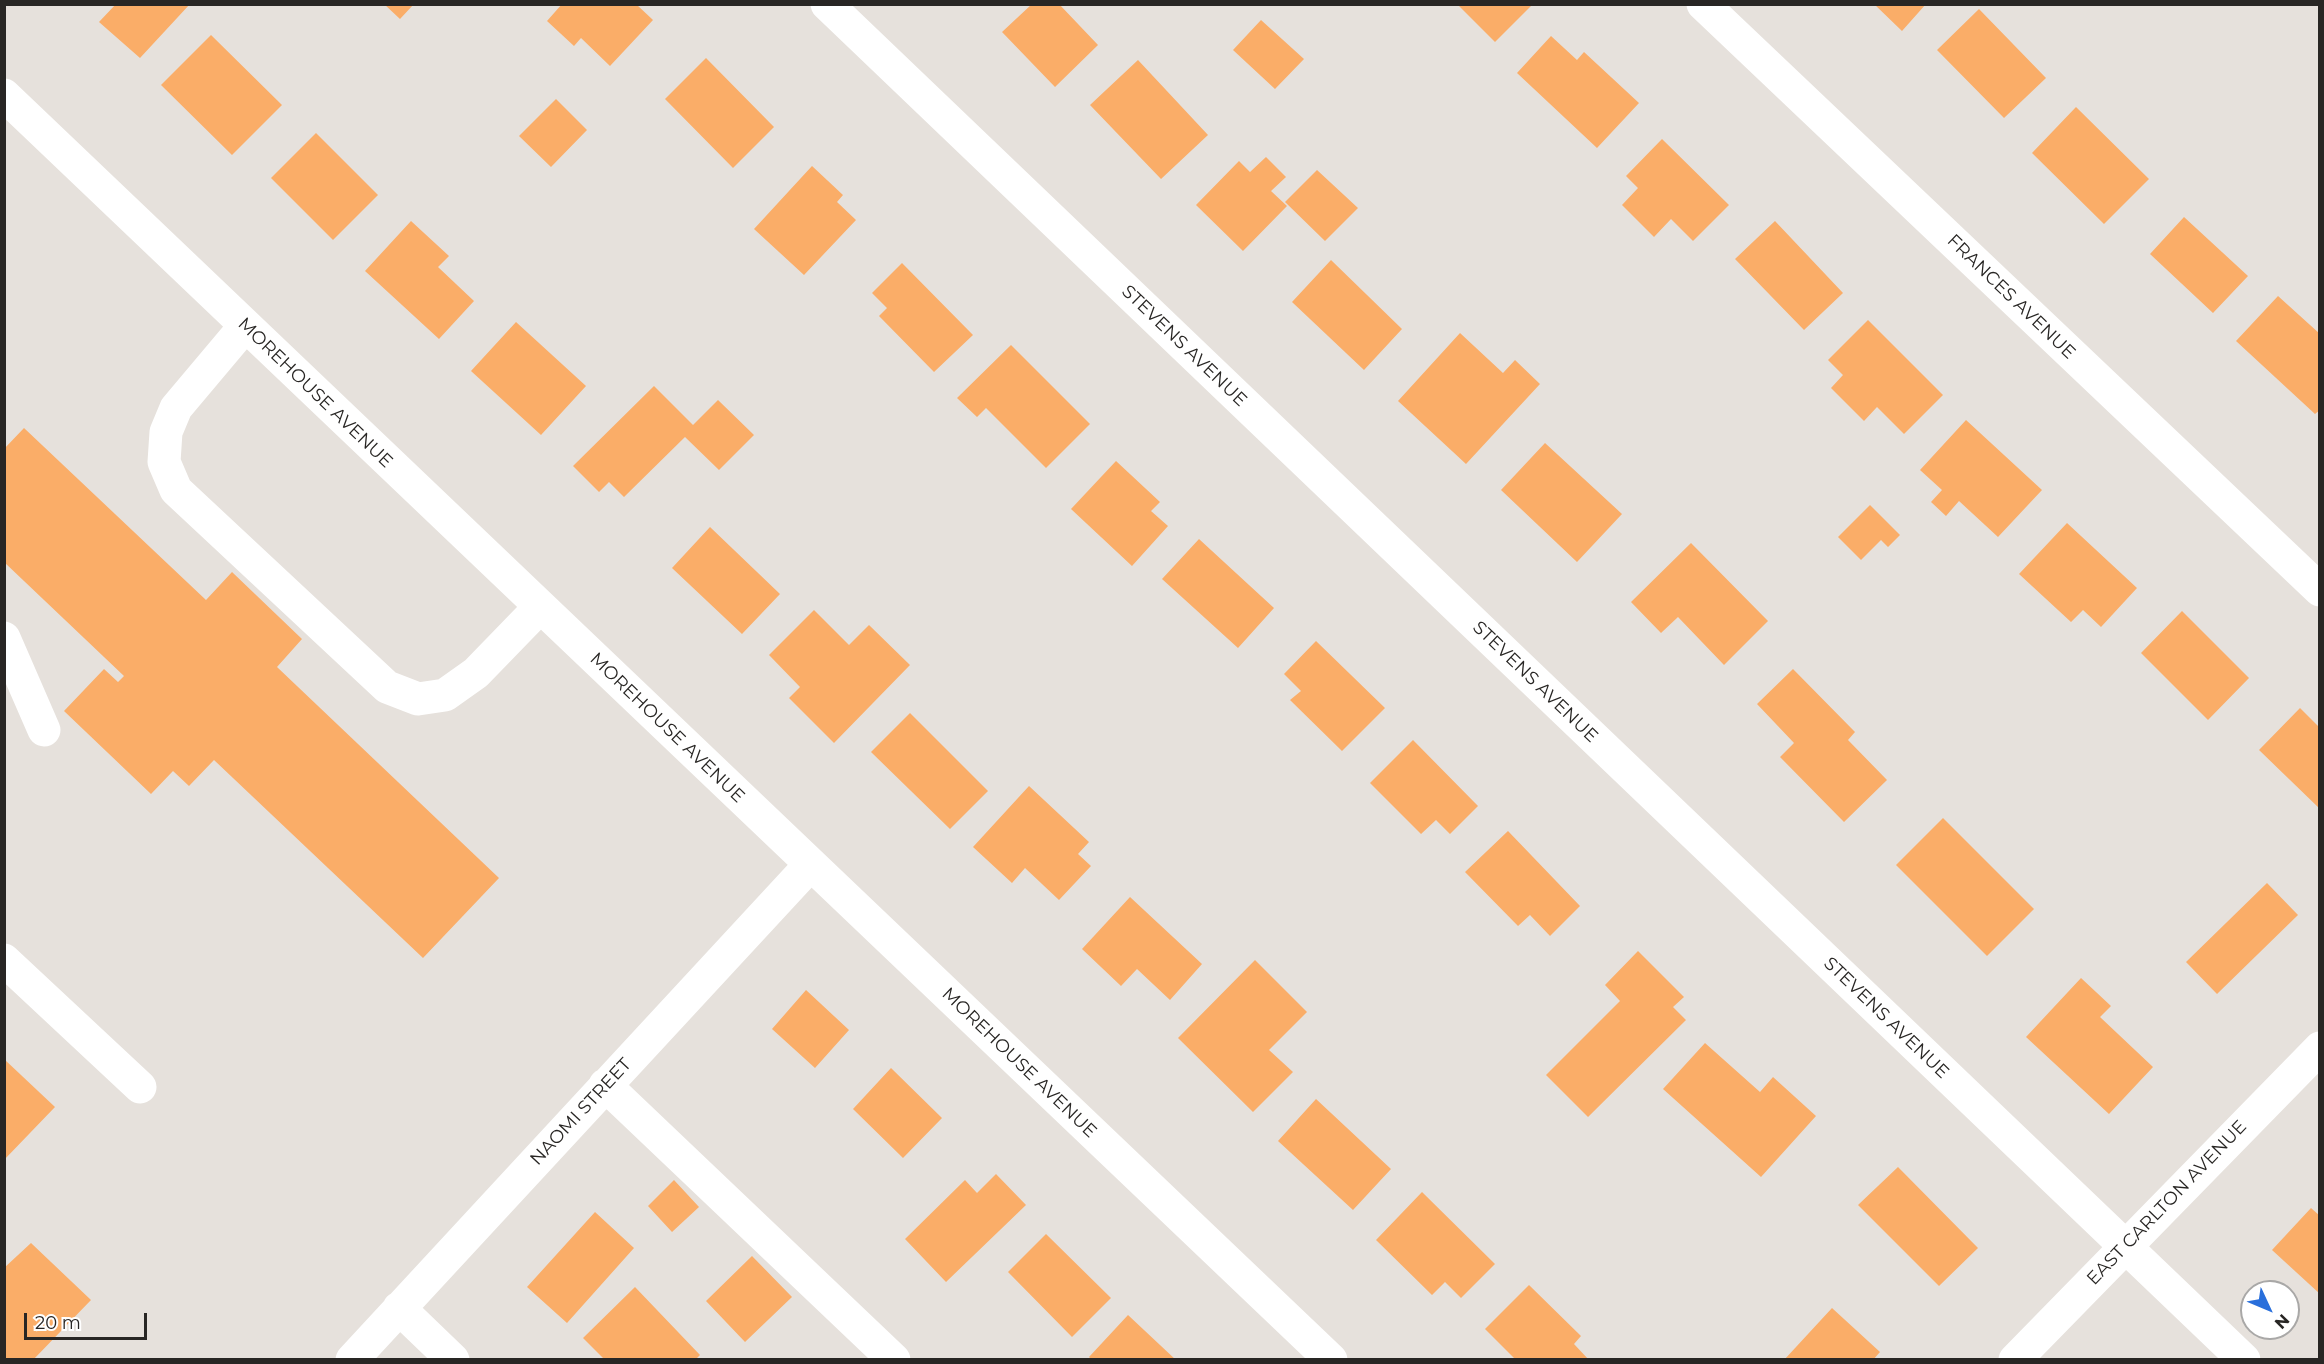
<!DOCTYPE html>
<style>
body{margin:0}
#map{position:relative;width:2324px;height:1364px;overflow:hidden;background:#e6e1dc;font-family:Montserrat,sans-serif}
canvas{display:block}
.frame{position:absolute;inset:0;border:6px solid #282624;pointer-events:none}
.north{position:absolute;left:2240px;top:1280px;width:60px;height:60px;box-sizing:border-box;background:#fff;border:2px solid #a9a8a7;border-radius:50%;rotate:134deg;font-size:16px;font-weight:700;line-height:24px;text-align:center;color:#282624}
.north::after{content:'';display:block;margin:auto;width:21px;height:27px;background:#296fdb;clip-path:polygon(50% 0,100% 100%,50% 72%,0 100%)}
.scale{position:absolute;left:24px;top:1313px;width:123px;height:27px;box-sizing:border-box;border:3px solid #282624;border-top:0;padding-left:8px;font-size:18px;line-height:21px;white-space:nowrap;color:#282624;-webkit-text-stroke:4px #fff;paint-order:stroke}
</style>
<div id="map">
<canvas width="2324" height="1364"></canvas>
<div class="frame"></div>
<div class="north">N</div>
<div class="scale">20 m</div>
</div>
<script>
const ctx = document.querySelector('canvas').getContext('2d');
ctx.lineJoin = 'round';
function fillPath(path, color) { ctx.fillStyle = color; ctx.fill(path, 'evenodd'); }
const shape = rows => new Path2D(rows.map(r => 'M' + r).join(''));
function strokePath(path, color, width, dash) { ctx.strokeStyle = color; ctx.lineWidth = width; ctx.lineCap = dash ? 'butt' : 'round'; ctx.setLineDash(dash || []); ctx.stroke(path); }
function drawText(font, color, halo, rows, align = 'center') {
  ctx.font = font + ' Montserrat,sans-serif'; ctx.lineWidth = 4.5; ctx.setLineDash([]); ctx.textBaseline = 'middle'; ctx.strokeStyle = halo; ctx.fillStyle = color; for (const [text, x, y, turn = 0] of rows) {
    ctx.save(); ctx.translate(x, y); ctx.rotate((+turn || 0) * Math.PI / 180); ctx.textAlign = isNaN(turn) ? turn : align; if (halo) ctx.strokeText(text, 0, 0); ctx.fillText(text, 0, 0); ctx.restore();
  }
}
fillPath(shape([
 [116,4,190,4,140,58,99,22],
 [384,4,414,4,400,19],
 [562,4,636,4,653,20,610,66,581,38,574,46,547,21],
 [1032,4,1059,4,1098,45,1055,87,1002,32],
 [1457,4,1533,4,1495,42],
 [1874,4,1926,4,1902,31],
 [1979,9,2046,78,2004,118,1937,50],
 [1261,20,1304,59,1275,89,1233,50],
 [211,35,282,105,232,155,161,85],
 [1551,36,1577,60,1584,52,1639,103,1597,148,1517,73],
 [706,58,774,127,733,168,665,99],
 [1138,60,1208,135,1161,179,1090,105],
 [556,99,587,130,551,167,519,136],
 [2076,107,2149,179,2104,224,2032,153],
 [316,133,378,195,333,240,271,178],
 [1662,139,1729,205,1693,241,1671,219,1654,237,1622,205,1638,188,1626,176],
 [1266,157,1286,177,1271,191,1287,206,1243,251,1196,205,1239,161,1250,172],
 [812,166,843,195,837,202,856,220,804,275,754,229],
 [1317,170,1358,208,1325,241,1285,202],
 [2184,217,2248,276,2213,313,2150,254],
 [411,221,449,256,438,267,474,301,439,339,365,271],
 [1775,221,1843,293,1804,330,1735,259],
 [1331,260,1402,329,1364,370,1292,302],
 [902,263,973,335,934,372,879,316,887,308,872,293],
 [2278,296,2320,334,2320,410,2315,414,2236,341],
 [1868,320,1943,395,1904,434,1877,407,1864,421,1831,388,1843,375,1828,360],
 [516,322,586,386,541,435,471,371],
 [1460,333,1503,373,1515,360,1540,384,1466,464,1398,401],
 [1011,345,1090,424,1046,468,986,408,977,417,957,398],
 [654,386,693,425,718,400,754,435,719,470,685,437,624,497,609,482,599,492,573,466],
 [1966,420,2042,490,1998,537,1959,501,1946,516,1931,502,1942,490,1920,470],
 [24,428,206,600,232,572,302,639,277,667,499,878,423,958,214,760,189,786,173,771,151,794,64,711,104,669,118,682,124,676,4,562,4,449],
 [1545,443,1622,514,1577,562,1501,490],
 [1116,461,1160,502,1151,511,1168,526,1132,566,1071,509],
 [1870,505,1900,535,1888,547,1881,540,1861,560,1838,537],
 [2067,523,2137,588,2101,627,2083,610,2071,622,2019,574],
 [710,527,780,594,742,634,672,568],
 [1199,539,1274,608,1238,648,1162,579],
 [1691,543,1768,621,1724,665,1678,617,1661,633,1631,602],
 [814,610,849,645,869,625,910,665,834,743,789,698,800,687,769,655],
 [2182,611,2249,678,2208,720,2141,653],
 [1316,641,1385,708,1342,751,1290,700,1301,691,1284,674],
 [1793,669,1855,732,1848,740,1887,780,1844,822,1780,757,1794,743,1757,704],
 [2300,708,2320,728,2320,809,2259,750],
 [910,713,988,791,950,829,871,752],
 [1413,740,1478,806,1450,834,1436,820,1421,834,1370,783],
 [1029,786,1089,842,1078,854,1091,866,1059,900,1025,868,1012,883,973,847],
 [1943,818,2034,909,1987,956,1896,865],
 [1508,831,1580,906,1550,936,1530,915,1518,926,1465,872],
 [2267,883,2298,915,2217,994,2186,962],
 [1130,897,1202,964,1170,1000,1137,969,1121,986,1082,949],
 [1638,951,1684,997,1673,1007,1686,1020,1588,1117,1546,1075,1620,1001,1605,985],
 [1255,960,1307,1012,1269,1050,1293,1072,1253,1112,1178,1038],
 [2081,978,2111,1006,2100,1017,2153,1067,2109,1114,2026,1037],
 [806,990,849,1030,815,1068,772,1029],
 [1705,1043,1760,1092,1773,1077,1816,1116,1761,1177,1663,1089],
 [4,1059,55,1107,4,1160],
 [891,1068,942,1118,903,1158,853,1109],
 [1316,1099,1391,1169,1353,1210,1278,1141],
 [1898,1167,1978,1248,1939,1286,1858,1205],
 [996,1174,1026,1205,946,1282,905,1239,965,1180,977,1193],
 [674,1180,699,1207,672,1232,648,1206],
 [1422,1192,1495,1264,1461,1298,1445,1282,1432,1295,1376,1240],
 [2311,1208,2320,1216,2320,1294,2272,1250],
 [595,1212,634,1248,567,1323,527,1287],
 [1046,1234,1111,1298,1072,1337,1008,1272],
 [31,1243,91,1300,33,1360,4,1360,4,1268],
 [752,1256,792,1297,745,1342,706,1301],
 [1529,1285,1581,1336,1574,1344,1589,1360,1516,1360,1485,1329],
 [635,1287,700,1355,695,1360,605,1360,583,1338],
 [1832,1308,1880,1352,1873,1360,1784,1360],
 [1128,1315,1176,1360,1092,1360,1089,1357]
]), '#faad68');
strokePath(shape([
 [827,4,2244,1360],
 [1703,4,2320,590],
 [4,95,1331,1360],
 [245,326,176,408,166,432,164,462,176,490,387,687,418,699,445,695,476,673,540,607],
 [4,638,44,730],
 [4,960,140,1087],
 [605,1085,894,1360],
 [399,1308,453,1360],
 [352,1360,811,864],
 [2015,1360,2320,1048]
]), '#fff', 33);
drawText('18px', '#282624', '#fff', [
 ["FRANCES AVENUE",2011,297,44],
 ["STEVENS AVENUE",1184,346,44],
 ["MOREHOUSE AVENUE",315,393,44],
 ["STEVENS AVENUE",1535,682,44],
 ["MOREHOUSE AVENUE",667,728,44],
 ["STEVENS AVENUE",1886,1018,44],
 ["MOREHOUSE AVENUE",1019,1063,44],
 ["NAOMI STREET",581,1112,-47],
 ["EAST CARLTON AVENUE",2167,1203,-46]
]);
</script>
